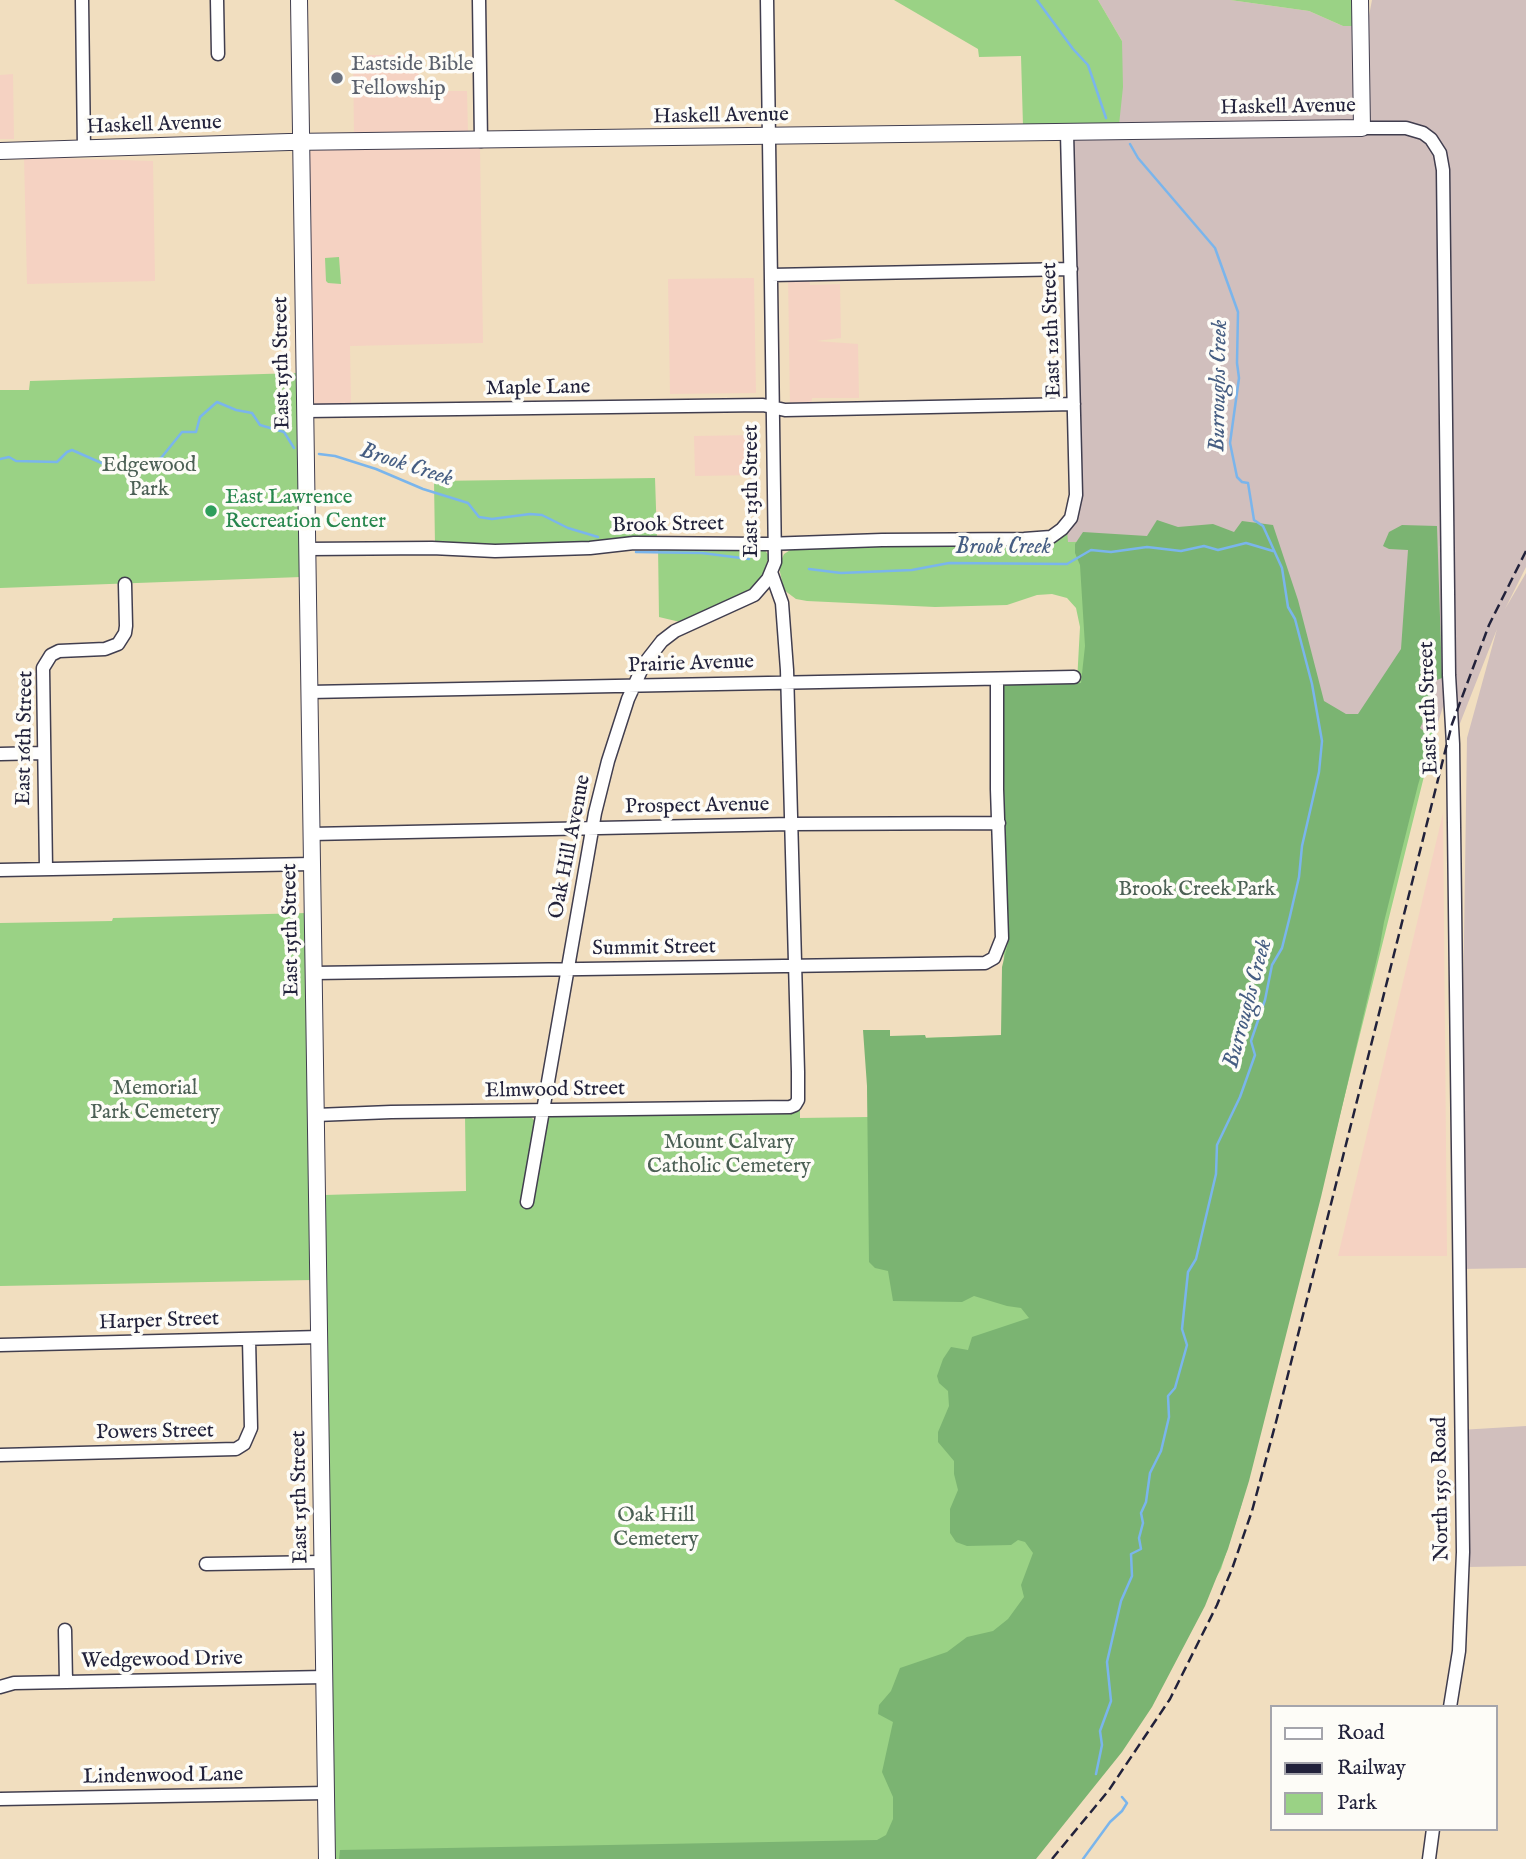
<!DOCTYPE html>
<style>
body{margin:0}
#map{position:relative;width:1526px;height:1859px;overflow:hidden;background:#f1debf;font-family:"IM FELL English",serif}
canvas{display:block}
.legend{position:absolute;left:1270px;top:1705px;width:228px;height:126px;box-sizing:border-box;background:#fdfcf7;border:2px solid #a5a5ac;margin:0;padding:9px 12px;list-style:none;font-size:21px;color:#22223b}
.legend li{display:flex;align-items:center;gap:14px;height:35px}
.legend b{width:35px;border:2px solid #a5a5ac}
</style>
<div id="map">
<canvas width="1526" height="1859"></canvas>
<ul class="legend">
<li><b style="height:9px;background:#fff"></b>Road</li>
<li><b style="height:9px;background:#22223b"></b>Railway</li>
<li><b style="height:19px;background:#9ad285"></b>Park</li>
</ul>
</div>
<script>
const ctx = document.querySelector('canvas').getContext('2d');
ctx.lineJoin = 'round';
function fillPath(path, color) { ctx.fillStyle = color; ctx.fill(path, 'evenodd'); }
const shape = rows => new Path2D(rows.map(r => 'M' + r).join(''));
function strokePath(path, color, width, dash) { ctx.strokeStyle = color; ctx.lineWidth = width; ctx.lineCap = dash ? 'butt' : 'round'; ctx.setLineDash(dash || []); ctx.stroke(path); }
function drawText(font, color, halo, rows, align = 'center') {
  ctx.font = font + ' "IM FELL English",serif'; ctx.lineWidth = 7; ctx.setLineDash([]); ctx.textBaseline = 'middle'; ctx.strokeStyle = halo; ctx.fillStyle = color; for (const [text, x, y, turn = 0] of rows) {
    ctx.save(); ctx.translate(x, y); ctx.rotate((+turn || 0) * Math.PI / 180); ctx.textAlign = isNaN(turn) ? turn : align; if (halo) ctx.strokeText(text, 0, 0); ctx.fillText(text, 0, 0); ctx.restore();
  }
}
fillPath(shape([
 [353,55,418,55,419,91,467,91,468,132,354,135],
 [13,74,14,139,0,139,0,75],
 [480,147,483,343,350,346,351,405,316,404,312,401,307,157,310,152,314,149],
 [24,157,153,161,155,281,27,284],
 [788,274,809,274,810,285,840,284,841,338,816,341,858,344,859,398,812,398,811,409,790,409],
 [754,278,756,393,670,394,668,279],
 [756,435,756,475,695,476,694,436],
 [1443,813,1447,1256,1338,1256]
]), '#f5d2c2');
fillPath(shape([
 [1098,0,1230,0,1309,11,1343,26,1367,26,1372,0,1526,0,1526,567,1505,609,1526,573,1526,1268,1459,1269,1467,738,1497,629,1457,731,1454,672,1435,732,1315,735,1256,539,1067,542,1067,530,1071,525,1072,126,1118,125,1122,41],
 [1526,1426,1526,1566,1467,1567,1460,1430]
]), '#d1bfbd');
fillPath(shape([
 [894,0,1098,0,1122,41,1123,87,1119,125,1023,126,1021,56,979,57,978,49],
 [1230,0,1354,0,1354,26,1343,26,1309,11],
 [339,257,341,284,328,283,326,281,325,258],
 [297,373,301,577,0,588,0,390,29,390,30,381],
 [655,478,657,538,596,543,492,546,435,545,434,481],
 [1067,530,1068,542,1256,539,1315,735,1435,732,1303,1264,1241,1506,1221,1569,1175,1649,956,1852,333,1859,324,1195,466,1191,465,1115,529,1115,536,1122,547,1115,800,1110,800,1118,868,1117,867,1039,1004,1036,1003,684,1077,682,1080,627,1076,608,1067,598,1052,594,1037,595,1007,605,935,607,807,601,796,599,784,590,780,572,780,563,784,554,795,547,904,543],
 [658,546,764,549,769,556,762,577,754,587,741,598,680,622,659,617],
 [306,913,312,1280,0,1286,0,923,112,921,113,918]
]), '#9ad285');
fillPath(shape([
 [1157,520,1178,527,1213,524,1234,532,1242,521,1273,525,1298,600,1324,701,1346,714,1358,714,1401,649,1408,550,1389,549,1383,546,1389,532,1402,525,1437,526,1442,678,1434,681,1430,708,1420,728,1432,738,1418,785,1384,922,1380,945,1321,1197,1249,1481,1228,1549,1205,1606,1152,1707,1122,1752,1036,1859,339,1859,340,1850,877,1840,886,1835,893,1819,893,1797,882,1772,893,1722,878,1714,879,1705,891,1691,900,1668,947,1652,967,1637,993,1631,1008,1619,1024,1597,1021,1585,1033,1553,1025,1542,1018,1540,1011,1545,967,1546,956,1542,950,1533,950,1509,958,1490,954,1474,954,1461,938,1442,938,1432,949,1406,948,1391,939,1383,937,1376,943,1359,951,1347,968,1350,972,1337,1029,1318,1021,1308,1007,1306,974,1296,962,1302,893,1301,888,1271,875,1268,869,1262,867,1086,863,1030,890,1030,890,1036,925,1035,926,1038,1001,1035,1002,967,1008,943,1002,685,1081,683,1085,646,1080,565,1075,553,1075,544,1083,532,1147,536]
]), '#7bb472');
strokePath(shape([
 [1037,0,1073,49,1088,65,1106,118],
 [319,454,335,456,376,469,423,489,468,503,479,517,492,519,530,514,542,515,568,528,598,537],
 [0,459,9,457,16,461,57,462,67,452,72,450,122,472,135,469],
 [142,467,161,458,182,432,196,432,200,417,217,402,236,410,252,413,260,425,284,432,294,448],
 [636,552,702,553,749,559],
 [809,569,841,573,912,570,949,563,1067,564,1091,550,1111,552,1147,547,1181,551,1204,546,1218,550,1246,543,1273,551],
 [1096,1774,1102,1745,1100,1731,1111,1701,1107,1662,1121,1601,1132,1576,1131,1554,1141,1549,1139,1538,1143,1523,1141,1513,1146,1502,1150,1473,1161,1451,1169,1417,1168,1396,1175,1388,1187,1345,1182,1329,1188,1272,1196,1259,1216,1174,1217,1145,1240,1097,1255,1055,1251,1041,1265,1000,1272,965,1282,948,1290,916,1299,877,1302,846,1319,772,1322,741,1312,684,1295,619,1288,607,1282,568,1263,526,1254,520,1248,483,1242,482,1237,477,1230,443,1239,378,1237,363,1238,312,1215,248,1138,158,1130,144],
 [1083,1859,1110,1822,1122,1811,1127,1803,1122,1797]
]), '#7ab5ec', 2.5);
const minor = shape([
 [82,0,84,149],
 [217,0,218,54],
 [479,0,481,141],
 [1362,128,1406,128,1423,133,1431,139,1440,153,1443,170,1449,675,1453,744,1463,1552,1459,1651,1450,1707],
 [771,275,1071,269],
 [305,411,763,405,785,410,1074,404],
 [307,549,432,548,495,551,590,548,634,543,766,544,882,540,1024,539,1051,537,1062,529,1071,518,1076,495,1067,133],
 [309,692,1074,677],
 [0,754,44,753],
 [311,834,791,824,999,823],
 [46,869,43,668,51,655,59,651,105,649,118,644,125,633,126,626,125,584],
 [0,870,312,864],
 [314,973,985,963,994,958,1002,938,997,789,997,679],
 [316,1115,391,1112,790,1107,795,1105,798,1100,798,1072,787,670,782,603,771,572],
 [527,1202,595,813,608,761,628,699,644,664,662,641,675,631,754,595,768,579,775,562,767,0],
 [0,1345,320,1337],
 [0,1455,236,1449,244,1444,251,1428,249,1339],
 [206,1564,323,1562],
 [65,1630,66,1682],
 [0,1687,14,1683,325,1677],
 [0,1799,326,1793],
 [1429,1859,1433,1829]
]);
const major = shape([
 [299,0,327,1859],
 [0,151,289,142,1362,128,1360,0]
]);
strokePath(minor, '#413e4f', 15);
strokePath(major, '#413e4f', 18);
strokePath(minor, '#fff', 12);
strokePath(major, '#fff', 16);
strokePath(shape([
 [1052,1859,1109,1790,1170,1699,1217,1605,1232,1569,1252,1511,1276,1422,1452,724,1489,625,1526,551]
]), '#22223b', 2.5, [10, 5]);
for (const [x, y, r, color] of [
 [337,78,7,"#6b7280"],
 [211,511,7,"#2e9e5b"]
]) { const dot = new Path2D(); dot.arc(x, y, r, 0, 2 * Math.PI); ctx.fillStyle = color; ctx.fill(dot); strokePath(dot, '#fdfcf7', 2.5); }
drawText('21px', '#5b616d', '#fdfcf7', [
 ["Eastside Bible",351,66],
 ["Fellowship",351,90]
], 'left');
drawText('21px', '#22223b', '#fdfcf7', [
 ["Haskell Avenue",1288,108,-1],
 ["Haskell Avenue",721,117,-1],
 ["Haskell Avenue",154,126,-2],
 ["East 12th Street",1053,330,-92],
 ["East 15th Street",283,363,-91],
 ["Maple Lane",538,389,-1],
 ["East 13th Street",753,491,-90],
 ["Brook Street",668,526,-1],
 ["Prairie Avenue",691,665,-2],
 ["East 11th Street",1430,708,-92],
 ["East 16th Street",26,738,-89],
 ["Prospect Avenue",697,807,-1],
 ["Oak Hill Avenue",571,847,-79],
 ["East 15th Street",292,930,-91],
 ["Summit Street",654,949,-1],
 ["Elmwood Street",555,1091,-1],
 ["Harper Street",159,1322,-2],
 ["Powers Street",155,1433,-1],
 ["North 1550 Road",1442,1489,-91],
 ["East 15th Street",301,1497,-91],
 ["Wedgewood Drive",162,1661,-1],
 ["Lindenwood Lane",163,1777,-1]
]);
drawText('21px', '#4c6055', '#fdfcf7', [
 ["Edgewood",149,467],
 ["Park",149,491],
 ["Brook Creek Park",1197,891],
 ["Memorial",155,1090],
 ["Park Cemetery",155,1114],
 ["Mount Calvary",729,1144],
 ["Catholic Cemetery",729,1168],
 ["Oak Hill",656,1517],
 ["Cemetery",656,1541]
]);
drawText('21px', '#27864d', '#fdfcf7', [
 ["East Lawrence",225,499],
 ["Recreation Center",225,523]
], 'left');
drawText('italic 23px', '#455d82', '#fdfcf7', [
 ["Burroughs Creek",1220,386,-89],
 ["Brook Creek",406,466,18],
 ["Brook Creek",1003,548],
 ["Burroughs Creek",1249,1004,-75]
]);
</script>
